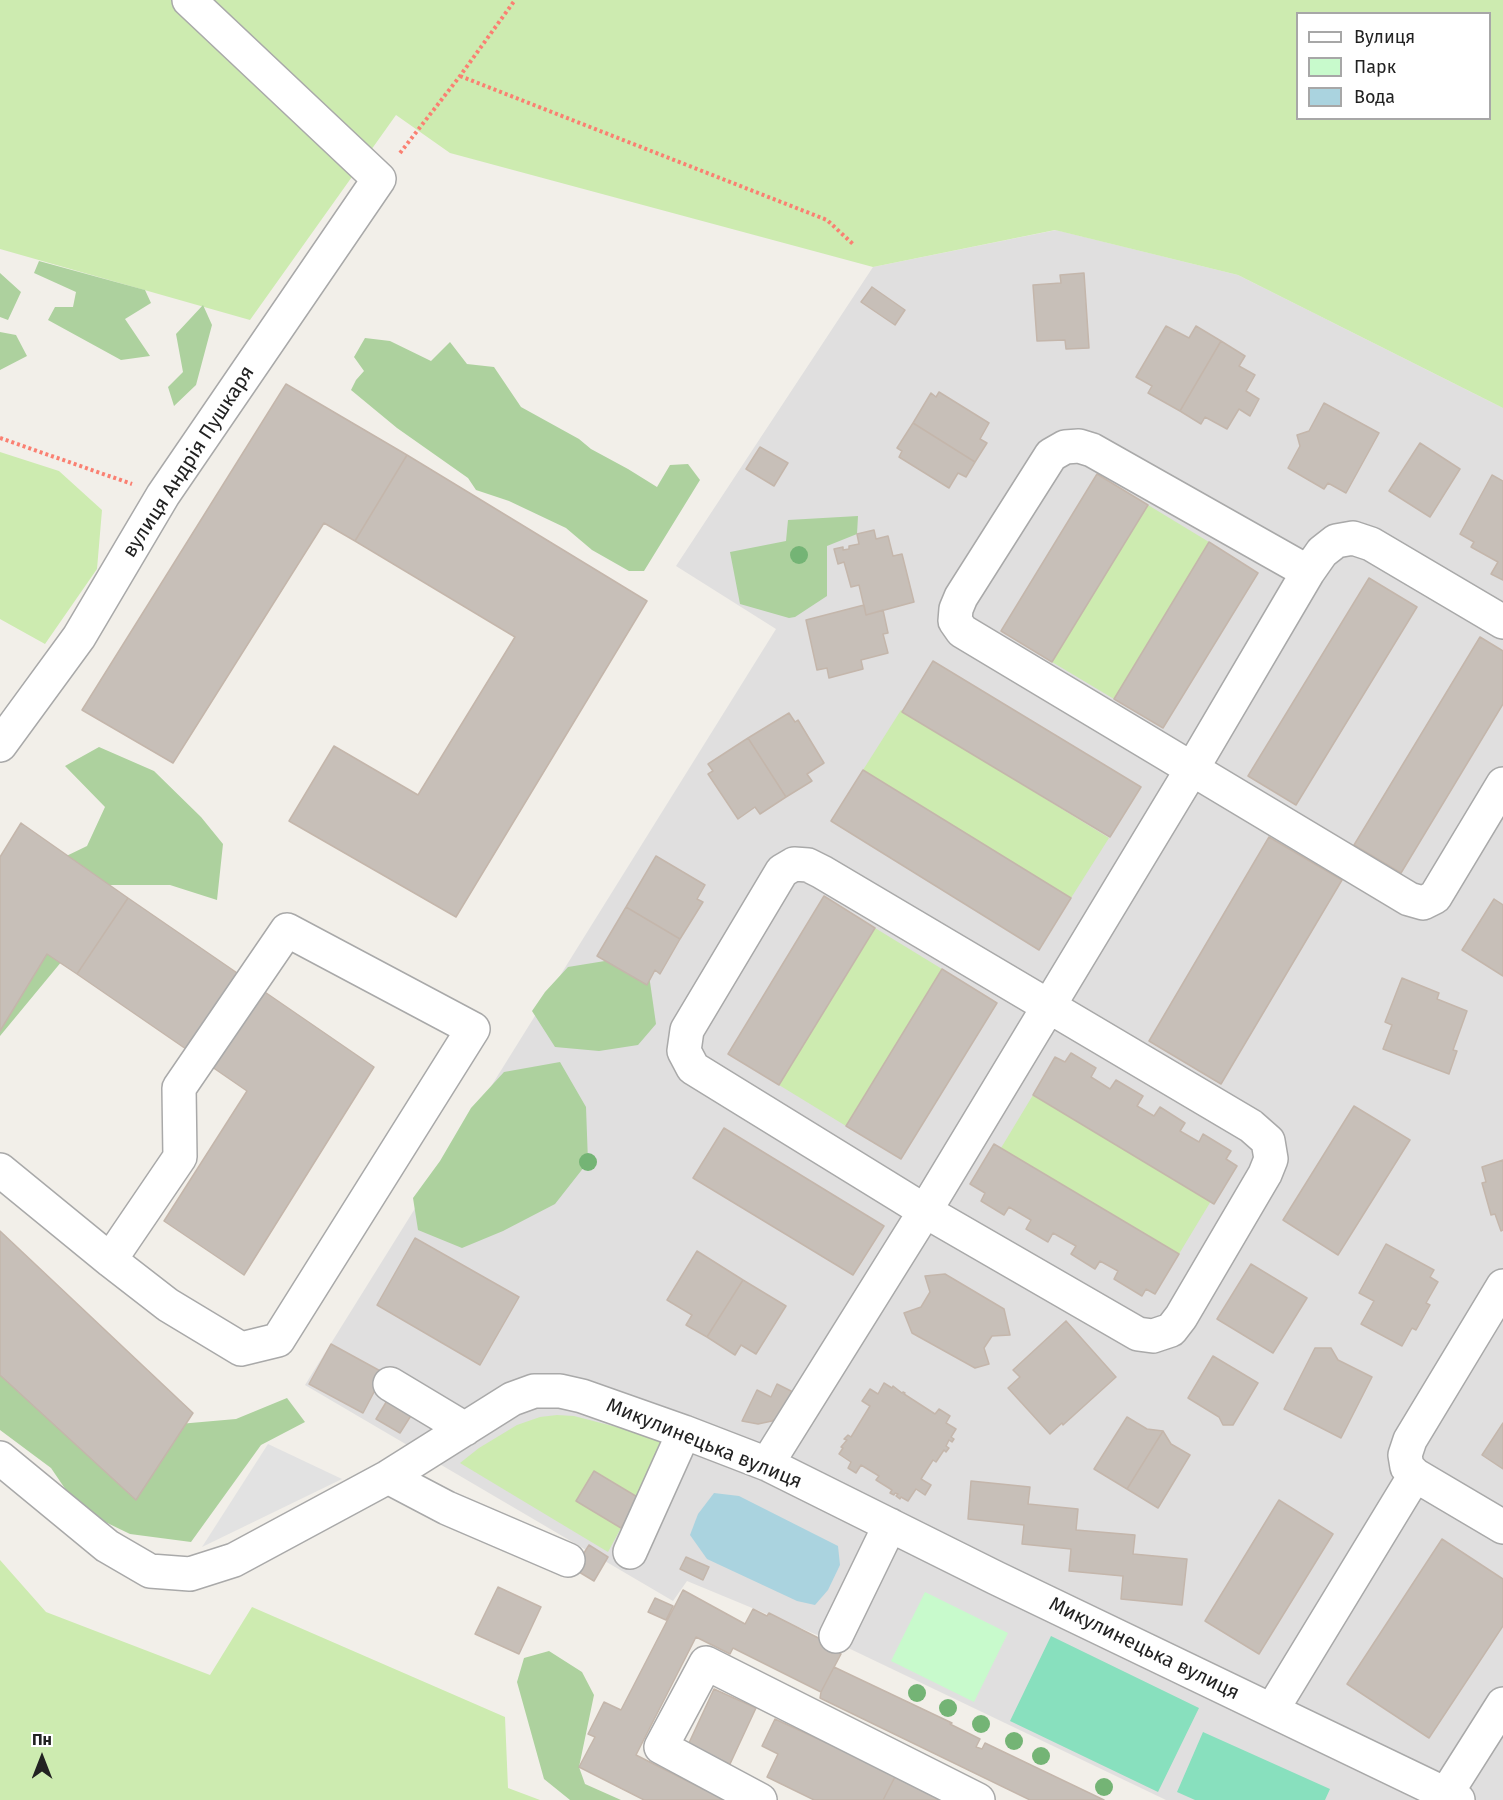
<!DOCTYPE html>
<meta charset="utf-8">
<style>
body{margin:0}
#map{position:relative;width:1503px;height:1800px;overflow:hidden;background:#f2efe9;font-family:"Fira Sans",sans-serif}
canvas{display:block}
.legend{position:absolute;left:1296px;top:12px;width:195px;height:108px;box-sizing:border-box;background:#fff;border:2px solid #a7a7a7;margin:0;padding:8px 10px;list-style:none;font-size:18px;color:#222}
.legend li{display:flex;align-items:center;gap:12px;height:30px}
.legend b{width:30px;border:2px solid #a7a7a7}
.north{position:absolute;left:12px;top:1728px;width:60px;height:60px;-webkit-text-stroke:4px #fff;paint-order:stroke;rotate:0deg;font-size:16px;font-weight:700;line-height:24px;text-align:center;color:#222}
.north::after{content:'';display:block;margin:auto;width:21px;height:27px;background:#222;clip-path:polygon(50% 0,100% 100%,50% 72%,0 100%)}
</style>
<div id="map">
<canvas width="1503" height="1800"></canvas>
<ul class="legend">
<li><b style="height:8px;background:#fff"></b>Вулиця</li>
<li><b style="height:16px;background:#c8facc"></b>Парк</li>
<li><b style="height:16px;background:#aad3df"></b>Вода</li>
</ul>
<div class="north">Пн</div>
</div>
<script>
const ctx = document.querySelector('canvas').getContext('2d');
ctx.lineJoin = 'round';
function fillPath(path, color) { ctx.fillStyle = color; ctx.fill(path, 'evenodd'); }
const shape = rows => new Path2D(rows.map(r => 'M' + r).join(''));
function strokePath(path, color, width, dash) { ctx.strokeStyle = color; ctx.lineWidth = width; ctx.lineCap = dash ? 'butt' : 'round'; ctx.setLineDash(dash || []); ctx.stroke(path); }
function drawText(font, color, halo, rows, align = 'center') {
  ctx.font = font + ' "Fira Sans",sans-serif'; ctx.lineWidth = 4.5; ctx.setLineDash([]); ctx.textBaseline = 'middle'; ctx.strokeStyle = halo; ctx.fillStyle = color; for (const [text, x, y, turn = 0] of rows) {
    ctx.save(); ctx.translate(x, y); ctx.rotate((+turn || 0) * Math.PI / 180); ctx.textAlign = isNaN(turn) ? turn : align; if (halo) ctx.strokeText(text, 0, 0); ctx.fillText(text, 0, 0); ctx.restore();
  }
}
fillPath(shape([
 [1056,230,1238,275,1503,408,1503,1800,1166,1800,844,1646,687,1581,673,1601,305,1385,776,629,676,566,873,267]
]), '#e0dfdf');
fillPath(shape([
 [0,0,1503,0,1503,408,1238,275,1055,230,873,267,450,153,396,115,250,320,0,249],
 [1298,14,1490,14,1490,118,1298,118],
 [0,452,59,471,102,510,97,569,45,644,0,619],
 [1148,505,1209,542,1114,699,1052,662],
 [901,710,1109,838,1071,898,863,770],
 [875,928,942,969,846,1126,779,1085],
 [1033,1095,1211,1201,1179,1254,1001,1148],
 [557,1415,574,1416,659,1438,665,1443,639,1498,594,1472,576,1501,621,1528,608,1552,460,1463,479,1448,517,1425,540,1417],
 [0,1560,46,1612,210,1675,252,1607,505,1717,508,1788,540,1800,0,1800]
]), '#cdebb0');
fillPath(shape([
 [39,261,145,290,151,303,125,319,150,356,121,360,48,320,55,307,73,307,76,292,34,273],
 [0,273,21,292,8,320,0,317],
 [203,305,212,325,196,385,174,406,168,387,183,372,176,334],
 [0,332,16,335,27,356,0,370],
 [365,338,390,341,431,361,450,342,467,364,494,367,521,407,579,439,591,449,628,469,657,487,670,465,688,464,700,480,644,571,629,571,592,550,566,528,509,501,476,490,468,478,397,428,351,390,356,380,364,371,354,357],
 [858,516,857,534,827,546,827,596,795,617,789,618,740,604,730,552,786,541,788,520],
 [99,747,154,771,201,817,223,844,217,900,170,885,104,885,86,932,0,1036,0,860,56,861,87,846,105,807,65,766],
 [611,960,649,975,656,1024,638,1045,599,1051,555,1047,532,1011,545,992,568,967],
 [560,1062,586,1107,588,1162,555,1204,503,1231,462,1248,418,1230,413,1198,440,1161,471,1108,504,1072],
 [0,1264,179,1424,236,1419,287,1398,305,1422,261,1445,191,1542,130,1534,99,1519,68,1493,51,1468,0,1430],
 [549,1651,582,1672,594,1695,579,1767,585,1784,621,1800,570,1800,544,1779,517,1682,524,1658]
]), '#add19e');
fillPath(shape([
 [925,1592,1008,1633,974,1702,891,1661]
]), '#c8facc');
fillPath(shape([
 [1051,1636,1199,1708,1158,1792,1010,1721],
 [1203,1732,1330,1789,1325,1800,1195,1800,1177,1792]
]), '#88e0be');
fillPath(shape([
 [268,1444,342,1479,202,1547]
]), '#e2e2e2');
fillPath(shape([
 [714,1493,739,1496,838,1546,840,1565,828,1590,815,1605,797,1601,707,1559,690,1535,698,1514]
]), '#aad3df');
const building = shape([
 [1084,273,1089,348,1066,349,1065,340,1037,341,1033,285,1061,283,1060,275,1084,273],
 [872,287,905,310,895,325,861,302,872,287],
 [1166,326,1189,338,1196,326,1221,341,1180,411,1148,393,1152,386,1136,377,1166,326],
 [1221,341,1245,356,1239,366,1255,375,1246,391,1259,399,1250,416,1239,409,1227,429,1205,417,1201,424,1180,411,1221,341],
 [286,384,407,455,355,541,324,523,173,763,82,710,286,384],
 [939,392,989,423,980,439,987,443,975,462,913,423,931,393,936,397,939,392],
 [1324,403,1379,433,1346,493,1328,483,1324,489,1288,468,1300,446,1297,435,1309,431,1324,403],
 [913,423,975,462,966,477,958,473,949,488,899,457,902,451,897,448,913,423],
 [1420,443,1460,469,1430,517,1389,491,1420,443],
 [760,447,788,463,774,486,746,469,760,447],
 [407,455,647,601,456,917,289,821,334,746,418,795,515,637,355,541,407,455],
 [1097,474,1148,505,1052,662,1001,631,1097,474],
 [1492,475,1503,481,1503,580,1491,574,1498,562,1471,547,1474,542,1460,534,1492,475],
 [874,530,876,539,888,536,893,556,902,554,914,602,866,615,859,585,851,587,844,562,838,564,834,549,843,547,843,550,849,549,849,546,859,544,857,534,874,530],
 [1209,542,1258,573,1163,728,1114,699,1209,542],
 [1369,578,1417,607,1296,805,1248,776,1369,578],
 [864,605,866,615,883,610,888,633,883,634,888,653,861,660,863,669,829,678,827,668,817,670,806,620,864,605],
 [1480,637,1503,651,1503,704,1401,873,1354,845,1480,637],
 [933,661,1141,787,1110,837,902,712,933,661],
 [789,713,795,722,798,720,824,763,807,774,812,781,786,797,748,738,789,713],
 [748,738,786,797,760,814,755,807,738,819,708,774,713,771,708,764,748,738],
 [863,770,1071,898,1039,950,831,821,863,770],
 [21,823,128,898,77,974,47,954,0,1031,0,857,21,823],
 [1269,837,1342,880,1221,1084,1149,1041,1269,837],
 [656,856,705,885,697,899,703,902,680,939,626,907,656,856],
 [824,896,875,928,779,1085,728,1054,824,896],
 [128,898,374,1067,244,1275,164,1221,247,1091,77,974,128,898],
 [1494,899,1503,905,1503,976,1462,950,1494,899],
 [626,907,680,939,660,974,655,970,647,985,597,956,626,907],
 [942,969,997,1003,901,1159,846,1126,942,969],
 [1402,978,1439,993,1437,999,1467,1011,1453,1050,1457,1051,1449,1074,1383,1049,1392,1025,1385,1022,1402,978],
 [1071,1053,1096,1068,1091,1077,1110,1089,1116,1080,1143,1096,1137,1106,1154,1116,1160,1107,1185,1123,1180,1131,1199,1142,1203,1134,1231,1151,1226,1159,1237,1166,1214,1204,1033,1095,1055,1057,1065,1062,1071,1053],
 [1354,1106,1410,1140,1338,1255,1283,1220,1354,1106],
 [724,1128,884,1226,853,1275,693,1178,724,1128],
 [994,1144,1179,1254,1155,1294,1146,1289,1142,1296,1114,1279,1118,1271,1100,1261,1095,1269,1071,1254,1076,1246,1053,1233,1048,1242,1026,1229,1031,1220,1009,1207,1004,1215,981,1201,985,1193,970,1184,994,1144],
 [1503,1160,1503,1230,1501,1231,1495,1214,1491,1215,1482,1183,1486,1182,1482,1167,1503,1160],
 [0,1231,193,1413,136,1500,0,1375,0,1231],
 [415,1238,519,1297,480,1365,377,1305,415,1238],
 [1386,1244,1434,1270,1430,1277,1438,1282,1426,1303,1430,1305,1416,1330,1412,1328,1402,1346,1361,1324,1374,1301,1359,1293,1386,1244],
 [697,1251,743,1280,707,1337,686,1325,692,1315,667,1300,697,1251],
 [1251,1264,1307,1298,1273,1353,1217,1319,1251,1264],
 [945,1274,1004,1309,1010,1335,992,1336,984,1348,989,1364,975,1368,912,1333,904,1313,921,1307,930,1292,925,1276,945,1274],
 [743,1280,786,1306,756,1354,741,1345,735,1355,707,1337,743,1280],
 [1066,1321,1116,1377,1063,1425,1062,1423,1050,1434,1008,1388,1020,1377,1013,1370,1066,1321],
 [331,1344,384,1373,363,1413,309,1384,331,1344],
 [1315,1348,1331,1348,1338,1360,1372,1377,1341,1438,1284,1409,1315,1348],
 [1213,1356,1258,1383,1233,1425,1223,1425,1219,1417,1188,1398,1213,1356],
 [884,1383,892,1388,893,1386,902,1393,903,1392,905,1393,904,1394,935,1414,939,1409,950,1416,946,1423,956,1429,951,1437,954,1439,952,1442,949,1440,946,1446,949,1448,946,1452,944,1450,936,1462,933,1460,921,1479,931,1485,925,1495,916,1489,908,1501,901,1497,900,1499,896,1496,898,1494,895,1493,894,1495,890,1493,892,1490,876,1480,879,1476,861,1465,856,1473,848,1468,851,1462,839,1454,843,1448,841,1447,847,1440,844,1439,848,1435,851,1437,870,1406,862,1401,870,1389,878,1394,884,1383],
 [777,1384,795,1393,782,1415,772,1421,758,1424,742,1421,757,1390,771,1397,777,1384],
 [388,1399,412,1414,400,1433,376,1419,388,1399],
 [1127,1417,1147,1429,1163,1431,1127,1489,1094,1469,1127,1417],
 [1503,1423,1503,1469,1482,1455,1503,1423],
 [1163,1431,1171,1444,1190,1455,1158,1508,1127,1489,1163,1431],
 [594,1471,639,1498,621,1528,576,1501,594,1471],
 [971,1481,1030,1487,1028,1504,1078,1509,1076,1530,1135,1535,1133,1554,1187,1559,1182,1605,1121,1599,1123,1576,1069,1571,1071,1549,1022,1544,1024,1525,968,1519,971,1481],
 [1279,1500,1333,1534,1259,1654,1205,1621,1279,1500],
 [1442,1539,1503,1579,1503,1626,1429,1738,1347,1684,1442,1539],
 [589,1545,608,1557,594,1581,574,1569,589,1545],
 [686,1557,709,1567,703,1580,680,1569,686,1557],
 [498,1587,541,1607,519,1654,475,1634,498,1587],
 [683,1590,745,1624,753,1609,767,1616,769,1613,840,1649,839,1653,841,1654,821,1692,733,1648,730,1654,696,1637,636,1755,705,1790,707,1786,734,1800,644,1800,579,1767,595,1737,588,1734,604,1702,621,1710,683,1590],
 [655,1598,673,1606,666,1620,648,1612,655,1598],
 [834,1667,952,1723,950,1724,980,1739,976,1747,982,1749,985,1743,1104,1800,1030,1800,820,1698,821,1692,834,1667],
 [714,1689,756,1708,730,1764,688,1745,714,1689],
 [775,1719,896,1775,883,1800,814,1800,767,1777,778,1754,762,1746,775,1719],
 [896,1775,944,1800,883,1800,896,1775]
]);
fillPath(building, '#c7bfb8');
strokePath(building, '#c4b6ab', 1.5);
const minor = shape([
 [1308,572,1092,450,1079,446,1065,447,1051,455,961,597,956,609,955,621,962,631,1409,899,1423,903,1435,897,1503,784],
 [0,745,79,637,163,495,379,179,189,0],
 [794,864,808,865,822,872,1251,1126,1268,1141,1271,1159,1265,1174,1181,1317,1171,1330,1153,1336,1138,1334,925,1211,693,1068,684,1051,687,1030,782,871,794,864],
 [0,1170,110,1260,168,1305,241,1349,278,1340,473,1029,287,930,179,1088,180,1157,110,1260],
 [1503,1286,1410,1440,1405,1455,1407,1467,1415,1475,1503,1527],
 [390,1384,465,1429],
 [0,1458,107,1546,150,1571,190,1574,234,1560,388,1477,512,1399,534,1391,560,1391,582,1396,684,1432,767,1464,996,1578,1458,1800],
 [767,1464,925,1211,1192,769,1308,572,1322,552,1336,541,1353,538,1371,544,1503,622],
 [388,1477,447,1508,568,1560],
 [630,1552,684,1432],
 [836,1636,890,1525],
 [1272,1710,1415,1475],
 [1446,1794,1503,1704],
 [760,1800,661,1747,706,1663,978,1800]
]);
strokePath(minor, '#a9a9a9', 36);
strokePath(shape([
 [460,76,827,220,854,245],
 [400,153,460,76,515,0],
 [0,438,132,484]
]), '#fa8072', 4, [3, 3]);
strokePath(minor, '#fff', 33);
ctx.fillStyle = '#74b475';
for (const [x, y] of [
 [799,555],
 [588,1162],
 [917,1693],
 [948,1708],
 [981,1724],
 [1014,1741],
 [1041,1756],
 [1104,1787]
]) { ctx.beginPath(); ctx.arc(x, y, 9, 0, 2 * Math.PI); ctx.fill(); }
drawText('20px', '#222', '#fff', [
 ["вулиця Андрія Пушкаря",189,462,-57],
 ["Микулинецька вулиця",704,1444,22],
 ["Микулинецька вулиця",1144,1649,26]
]);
</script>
